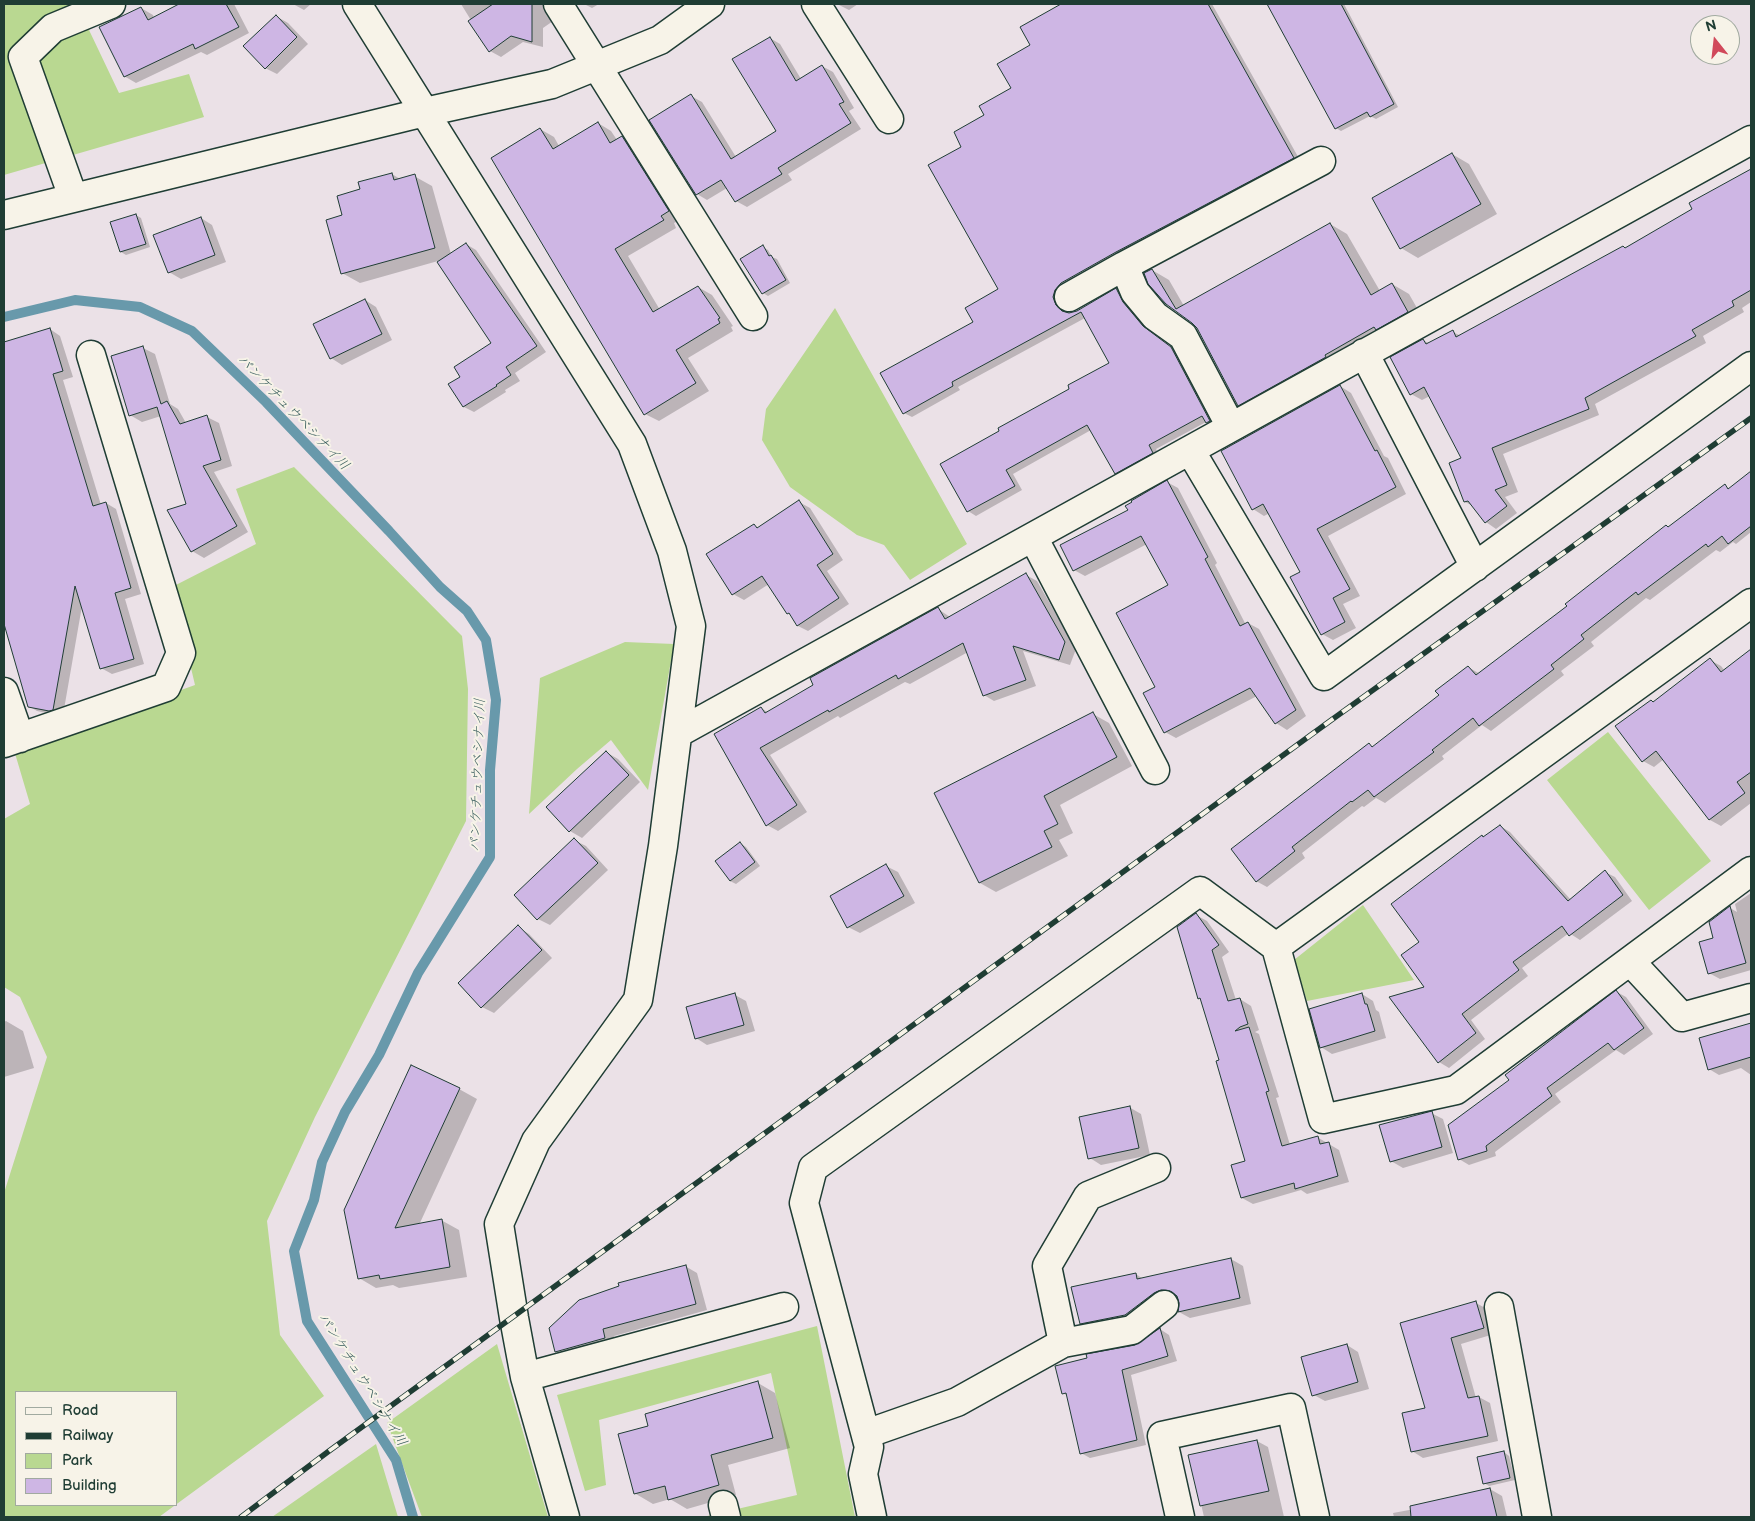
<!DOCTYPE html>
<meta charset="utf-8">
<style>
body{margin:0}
#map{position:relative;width:1755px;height:1521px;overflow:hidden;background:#ebe1e7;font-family:"Balsamiq Sans",sans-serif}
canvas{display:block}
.frame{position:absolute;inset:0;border:5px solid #1f3d34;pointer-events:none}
.legend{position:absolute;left:15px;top:1391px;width:162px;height:115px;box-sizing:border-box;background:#f7f3e8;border:1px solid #a1aaa0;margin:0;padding:6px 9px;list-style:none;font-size:15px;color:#1f3d34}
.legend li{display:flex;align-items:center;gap:10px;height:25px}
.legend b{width:25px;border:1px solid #a1aaa0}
.north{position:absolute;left:1690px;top:15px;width:50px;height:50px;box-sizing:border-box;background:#f7f3e8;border:1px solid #a1aaa0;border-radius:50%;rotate:344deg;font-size:14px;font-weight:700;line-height:20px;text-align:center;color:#1f3d34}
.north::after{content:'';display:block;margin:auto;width:18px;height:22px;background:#d1495b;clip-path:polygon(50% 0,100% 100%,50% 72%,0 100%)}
</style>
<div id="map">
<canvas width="1755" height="1521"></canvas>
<div class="frame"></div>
<ul class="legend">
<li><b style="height:6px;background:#f7f3e8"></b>Road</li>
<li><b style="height:6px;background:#1f3d34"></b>Railway</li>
<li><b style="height:14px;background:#b9d891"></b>Park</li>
<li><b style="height:14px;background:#ceb6e4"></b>Building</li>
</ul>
<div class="north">N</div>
</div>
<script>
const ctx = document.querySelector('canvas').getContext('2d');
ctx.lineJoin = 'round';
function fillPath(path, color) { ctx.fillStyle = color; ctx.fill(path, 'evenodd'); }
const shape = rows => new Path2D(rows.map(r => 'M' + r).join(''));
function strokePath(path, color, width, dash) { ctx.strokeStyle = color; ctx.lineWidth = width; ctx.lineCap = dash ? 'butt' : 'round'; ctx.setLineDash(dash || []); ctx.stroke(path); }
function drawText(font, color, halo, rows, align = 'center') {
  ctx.font = font + ' "Balsamiq Sans","Klee One",sans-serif'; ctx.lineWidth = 4; ctx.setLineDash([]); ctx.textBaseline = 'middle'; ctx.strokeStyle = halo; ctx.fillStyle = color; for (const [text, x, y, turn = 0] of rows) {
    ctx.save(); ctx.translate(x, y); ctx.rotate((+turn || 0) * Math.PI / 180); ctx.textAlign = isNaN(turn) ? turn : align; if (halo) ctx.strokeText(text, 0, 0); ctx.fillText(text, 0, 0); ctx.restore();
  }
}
fillPath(shape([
 [4,4,124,4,89,30,119,93,189,74,204,117,4,175],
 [835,308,967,544,910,580,884,545,857,535,790,487,762,440,766,409],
 [294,467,462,636,468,689,466,821,315,1117,267,1221,280,1335,324,1396,159,1517,4,1517,4,1193,47,1057,20,997,4,987,4,819,30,804,14,750,195,685,172,587,256,544,236,489],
 [16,1392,176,1392,176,1505,16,1505],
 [625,642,674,644,648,790,611,740,577,769,529,814,540,678],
 [1608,732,1711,861,1649,910,1547,780],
 [1363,905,1414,980,1307,1001,1294,960],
 [817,1326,855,1517,703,1517,797,1495,771,1373,599,1420,606,1485,585,1491,557,1395],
 [497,1344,548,1517,422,1517,387,1423],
 [376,1444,398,1517,272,1517]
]), '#b9d891');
fillPath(shape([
 [182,4,234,4,249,33,207,55,201,52,136,83,124,76,141,8,153,15,154,18],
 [293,4,311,4,304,10],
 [461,4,555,4,556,19,543,28,543,47,523,42,501,57,490,51],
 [584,4,599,4,592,8],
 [837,4,858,4,849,10],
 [1062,4,1212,4,1301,162,1061,302,1063,310,1069,314,1077,312,1116,290,1124,294,1130,307,1151,332,1169,345,1209,421,1212,421,1173,349,1178,352,1217,425,1215,427,1206,422,1156,449,1160,457,1124,477,1116,473,1091,430,1013,474,1022,490,976,516,968,511,942,464,1071,389,1111,363,1085,318,958,387,960,390,912,417,904,413,999,290,963,147,986,115,1012,89,1031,46,1021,28],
 [1269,4,1344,4,1398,107,1376,119,1370,116,1341,131,1336,128],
 [276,16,288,23,308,44,277,74,265,68],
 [770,38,780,44,801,79,822,66,833,72,854,108,849,111,861,129,788,174,792,180,747,207,736,201,727,188,707,200,697,194,691,96,702,102,736,157,778,131],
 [598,123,611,131,617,140,622,137,636,145,682,219,674,223,676,228,628,256,660,310,698,287,712,295,733,326,731,327,733,331,688,358,709,391,659,421,645,414,540,129,554,137,559,146],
 [1452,154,1469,164,1497,214,1418,258,1401,248],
 [1751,169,1751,302,1742,308,1744,312,1703,336,1706,343,1595,404,1599,415,1503,454,1518,492,1505,497,1517,513,1496,529,1486,522,1473,506,1465,502,1463,459,1430,396,1422,400,1411,394,1423,340,1430,344,1453,332,1461,336,1623,247,1626,249,1694,209,1691,204],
 [392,174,400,179,414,176,432,186,451,254,466,244,476,250,546,352,515,373,520,381,505,390,506,392,474,412,464,407,450,384,461,377,493,343,438,261,360,283,342,273,344,216,361,190],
 [136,215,141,218,150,247,126,255,121,252],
 [201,218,212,225,226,262,181,279,169,272],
 [1330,224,1347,234,1380,291,1392,284,1409,294,1425,322,1256,415,1238,405,1198,328,1193,322,1167,304,1152,270,1169,280,1184,306],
 [763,247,768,250,772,257,777,259,790,283,768,296,763,293],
 [365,300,376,307,392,340,342,365,331,358],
 [50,329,60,336,73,377,63,380,101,505,106,503,116,509,141,594,125,599,144,664,112,674,101,668,82,606,63,715,60,716,37,711,27,705,33,675,14,643,4,611,4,343],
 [143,348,155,354,170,404,178,409,186,423,207,417,219,423,232,466,214,472,248,532,204,558,192,551,188,504,161,416,142,422,130,415],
 [1340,386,1351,393,1384,456,1388,458,1406,494,1328,536,1360,596,1343,604,1356,628,1333,640,1322,634,1302,573,1270,513,1264,516,1253,509,1223,451],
 [1751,473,1751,532,1736,544,1733,542,1720,552,1716,550,1650,600,1646,598,1591,642,1594,646,1561,671,1564,675,1491,731,1482,725,1442,756,1444,759,1385,803,1376,798,1364,807,1362,806,1302,853,1305,858,1267,887,1256,881,1369,744,1373,747,1441,695,1468,667,1480,674,1725,486,1730,489],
 [1167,482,1178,488,1217,563,1215,565,1246,625,1248,623,1259,629,1306,716,1287,730,1276,723,1257,696,1176,738,1165,732,1157,688,1169,585,1147,544,1085,576,1074,570,1129,510],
 [799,502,810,508,843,560,827,571,849,604,808,631,798,626,792,616,788,613,769,584,744,600,733,594,754,525,759,528],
 [1026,575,1037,581,1076,649,1070,665,1023,651,1036,686,994,701,984,695,968,652,910,684,905,682,840,718,838,716,770,755,807,812,778,831,767,825,716,734,761,708,769,713,938,609,950,617],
 [1751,650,1751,803,1721,826,1710,820,1664,759,1654,767,1643,761,1654,703,1710,660,1721,666,1725,671],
 [1093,714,1109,723,1132,766,1060,805,1073,833,1059,840,1068,856,996,892,980,883,936,794],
 [606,752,618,759,640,782,582,838,570,831,548,807],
 [1500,826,1510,832,1571,900,1605,872,1615,877,1632,901,1580,940,1569,933,1522,968,1528,976,1471,1020,1485,1039,1449,1068,1439,1062,1391,998,1426,987,1421,942,1482,836,1485,838],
 [574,840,586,846,608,870,550,925,538,919],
 [740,843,746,847,760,866,736,884,730,881],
 [886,866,898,872,915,903,860,933,848,927],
 [1751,893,1751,947,1750,947,1751,970,1720,979,1709,973,1715,939,1730,908,1737,912,1735,904],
 [1196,915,1207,921,1229,952,1222,957,1236,1000,1240,999,1251,1006,1259,1030,1255,1032,1259,1034,1279,1097,1276,1098,1290,1145,1317,1137,1339,1150,1349,1182,1307,1194,1301,1190,1253,1204,1242,1198,1247,1161,1220,1061,1202,1000,1199,998],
 [518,927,529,934,552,958,494,1013,482,1007],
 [1617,992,1626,997,1653,1034,1624,1055,1616,1050,1555,1094,1561,1102,1495,1152,1496,1156,1469,1165,1459,1159,1510,1080],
 [1362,994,1373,1001,1376,1010,1379,1012,1386,1038,1332,1054,1321,1047],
 [735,995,746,1001,755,1031,707,1045,696,1038],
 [6,1021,23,1031,34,1068,4,1077,4,1022],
 [1751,1024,1751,1075,1741,1068,1719,1075,1709,1069,1701,1039],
 [459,1089,477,1099,419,1225,441,1220,459,1230,467,1277,399,1288,393,1285,376,1288,359,1278],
 [1129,1107,1141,1114,1150,1155,1101,1165,1090,1158],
 [1431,1113,1443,1119,1453,1153,1403,1168,1391,1161],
 [1231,1259,1243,1266,1251,1304,1190,1318,1179,1312,1181,1303,1178,1296,1174,1296,1166,1299,1137,1321,1092,1330,1081,1323,1136,1274,1143,1279],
 [685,1266,697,1273,707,1310,614,1336,616,1344,568,1357,556,1351],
 [1476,1303,1487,1309,1494,1334,1461,1344,1476,1398,1479,1397,1490,1403,1498,1441,1423,1458,1412,1451,1426,1409,1402,1324],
 [1160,1329,1169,1335,1177,1361,1131,1375,1146,1445,1090,1458,1081,1453,1068,1396,1063,1393],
 [1347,1345,1358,1352,1369,1389,1325,1401,1314,1395],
 [758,1383,775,1393,790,1448,728,1465,736,1495,687,1509,670,1499,653,1504,636,1494,650,1427],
 [1257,1441,1268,1447,1284,1517,1204,1517,1190,1456],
 [1504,1452,1509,1456,1515,1480,1489,1486,1484,1483],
 [1490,1489,1502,1496,1507,1517,1394,1517,1393,1513,1431,1506]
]), '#0003');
strokePath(shape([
 [4,317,75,300,140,307,192,331,266,402,389,531,440,587,467,611,486,640,496,700,490,770,490,857,418,973,379,1055,345,1112,322,1162,314,1200,294,1251,307,1321,396,1460,413,1517]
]), '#6899ab', 10);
const building = shape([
 [179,4,226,4,239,27,195,49,193,44,124,77,99,27,141,7,148,20,179,4],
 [493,4,532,4,532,42,511,36,489,52,468,21,493,4],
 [1061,4,1208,4,1294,158,1116,252,1061,283,1055,290,1053,297,1056,305,1062,311,1069,313,1077,311,1116,288,1123,302,1143,326,1171,347,1210,421,1206,423,1202,416,1149,445,1153,453,1115,474,1087,425,1006,470,1015,486,967,512,940,464,999,431,998,428,1069,389,1068,385,1109,363,1081,312,952,382,953,386,903,414,880,373,973,322,965,308,998,289,928,165,961,147,954,132,984,115,979,106,1011,88,997,64,1030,45,1020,27,1061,4],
 [1267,4,1341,4,1394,104,1370,117,1367,112,1335,129,1267,4],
 [276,15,297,37,265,69,243,46,276,15],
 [770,37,796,81,822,65,844,102,839,104,851,123,778,168,782,174,735,202,721,180,696,195,649,120,691,94,731,159,776,131,732,59,770,37],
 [598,122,610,143,622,136,669,211,661,216,664,220,615,249,653,312,698,286,720,318,718,319,720,323,676,350,696,383,644,415,491,158,540,128,553,149,598,122],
 [1452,153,1481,204,1400,249,1372,198,1452,153],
 [1751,169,1751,290,1732,301,1734,306,1692,330,1696,336,1585,398,1589,409,1492,448,1507,485,1495,490,1507,506,1485,523,1468,501,1464,502,1449,463,1461,458,1424,387,1410,395,1390,357,1423,339,1426,344,1453,330,1456,337,1623,246,1625,248,1692,209,1689,203,1751,169],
 [392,173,394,180,415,174,435,248,341,274,326,220,342,215,337,196,360,189,358,182,392,173],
 [136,214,146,244,120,252,110,222,136,214],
 [201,217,215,255,168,273,153,235,201,217],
 [1330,223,1371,295,1392,283,1408,312,1376,330,1374,327,1325,355,1326,357,1238,406,1197,328,1192,323,1166,304,1148,284,1144,273,1152,269,1176,309,1330,223],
 [466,243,537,346,506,367,511,375,496,385,497,386,463,407,448,384,460,377,454,367,491,343,437,262,466,243],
 [763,245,769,256,771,255,786,280,762,294,740,259,763,245],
 [365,299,382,334,330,359,313,324,365,299],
 [50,328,63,371,53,374,93,506,106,502,131,588,115,593,134,659,100,669,75,586,53,710,49,711,28,707,4,624,4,342,50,328],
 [143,346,161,404,167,401,180,424,207,415,221,460,203,466,237,526,191,552,167,510,186,504,157,407,129,416,111,356,143,346],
 [1340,385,1375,451,1377,450,1396,487,1317,529,1350,589,1333,598,1345,622,1321,635,1290,577,1300,572,1263,504,1252,510,1221,451,1340,385],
 [1751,471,1751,526,1728,544,1722,536,1708,547,1706,544,1638,595,1636,592,1581,635,1584,639,1551,665,1554,669,1479,726,1473,718,1432,750,1434,752,1374,797,1368,790,1352,802,1351,801,1292,847,1295,851,1256,882,1231,849,1369,743,1372,747,1439,695,1435,691,1468,666,1476,675,1567,606,1565,604,1666,525,1668,527,1725,484,1728,489,1751,471],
 [1167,480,1208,557,1205,559,1240,626,1248,622,1296,710,1275,724,1250,688,1164,733,1143,693,1155,687,1116,613,1168,585,1141,536,1073,571,1060,545,1128,510,1125,506,1132,502,1131,501,1167,480],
 [799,500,833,554,817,565,839,598,797,626,789,613,787,614,762,576,732,595,706,554,754,524,757,528,799,500],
 [1026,573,1065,642,1059,660,1013,646,1026,680,983,696,963,643,898,679,896,675,829,712,828,710,760,748,797,805,766,826,714,734,761,707,765,713,813,685,810,678,938,607,945,619,1026,573],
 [1751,649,1751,772,1737,782,1745,793,1709,820,1656,751,1642,762,1615,726,1651,700,1653,702,1710,658,1721,672,1751,649],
 [1093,712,1117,757,1044,796,1058,824,1044,831,1052,847,979,883,934,793,1093,712],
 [606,751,629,775,569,832,546,807,606,751],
 [1500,825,1568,901,1605,870,1623,895,1569,936,1562,926,1513,962,1519,970,1462,1014,1476,1033,1438,1063,1389,997,1424,987,1401,955,1419,942,1391,904,1482,835,1483,837,1500,825],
 [574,838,598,863,537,920,514,895,574,838],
 [740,842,755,862,730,881,715,861,740,842],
 [886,864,904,896,847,928,830,896,886,864],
 [1730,906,1746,963,1708,974,1699,942,1713,938,1709,922,1730,906],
 [1196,913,1219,945,1212,950,1228,1001,1240,998,1248,1024,1240,1027,1235,1031,1249,1027,1269,1091,1266,1092,1282,1146,1318,1136,1320,1144,1329,1142,1338,1176,1295,1189,1294,1183,1241,1198,1231,1165,1245,1161,1216,1061,1219,1060,1200,998,1198,999,1177,927,1196,913],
 [518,925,542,950,481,1008,458,983,518,925],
 [1616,990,1644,1028,1614,1050,1608,1043,1547,1088,1552,1096,1486,1146,1487,1151,1458,1160,1448,1125,1509,1080,1505,1075,1616,990],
 [735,993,744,1025,695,1039,686,1007,735,993],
 [1362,993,1365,1004,1367,1004,1375,1031,1320,1048,1309,1009,1362,993],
 [1751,1023,1751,1057,1708,1070,1699,1038,1751,1023],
 [411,1065,460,1088,395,1228,442,1219,450,1267,380,1279,379,1275,358,1279,344,1210,411,1065],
 [1130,1106,1139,1148,1088,1159,1079,1117,1130,1106],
 [1432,1111,1442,1147,1390,1162,1379,1125,1432,1111],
 [1231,1258,1240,1298,1178,1312,1179,1303,1177,1296,1170,1291,1161,1290,1154,1293,1125,1315,1080,1324,1071,1287,1136,1273,1137,1279,1231,1258],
 [686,1265,696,1304,603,1329,605,1338,555,1352,549,1328,579,1300,619,1286,618,1283,686,1265],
 [1476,1301,1484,1328,1451,1338,1468,1398,1479,1396,1488,1436,1411,1452,1402,1413,1425,1408,1400,1323,1476,1301],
 [1160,1328,1168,1356,1122,1370,1137,1440,1080,1454,1066,1393,1062,1394,1055,1366,1087,1358,1086,1354,1135,1345,1160,1328],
 [1347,1344,1358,1382,1312,1396,1301,1357,1347,1344],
 [758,1381,773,1438,711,1455,719,1485,668,1500,665,1486,634,1494,618,1434,648,1426,645,1414,758,1381],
 [1257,1440,1269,1491,1200,1506,1188,1455,1257,1440],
 [1504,1451,1510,1478,1483,1484,1477,1457,1504,1451],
 [1490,1488,1497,1517,1411,1517,1410,1506,1490,1488]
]);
fillPath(building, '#ceb6e4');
strokePath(building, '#1f3d34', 1);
const minor = shape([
 [357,4,632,444,672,551,691,626,663,846,638,1000,536,1141,499,1224,514,1318,525,1377,565,1517],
 [558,4,753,316],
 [816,4,889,119],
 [73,197,23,57,53,28,111,4],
 [4,215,425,112,552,84,660,40,710,4],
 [1069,297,1124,266],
 [1364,353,1475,567],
 [1231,427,1183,336,1155,316,1135,292,1124,266,1321,161],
 [1190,450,1324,676,1751,366],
 [1033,537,1155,770],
 [4,692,20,738],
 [678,733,1751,140],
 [4,743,166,687,181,653,91,355],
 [1276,947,1751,603],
 [1630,961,1682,1017,1751,998],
 [1499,1307,1537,1517],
 [1063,1343,1047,1266,1088,1196,1156,1168],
 [525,1377,784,1307],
 [866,1434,957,1402,1063,1343,1132,1330,1164,1305],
 [723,1505,726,1517],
 [872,1517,863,1474,869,1447,804,1203,813,1168,1200,891,1276,947,1323,1119,1456,1090,1751,871],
 [1180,1517,1162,1436,1291,1408,1315,1517]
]);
strokePath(minor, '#1f3d34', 31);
strokePath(minor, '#f7f3e8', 28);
const rail = shape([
 [241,1517,329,1451,1330,721,1751,418]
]);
strokePath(rail, '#1f3d34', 5.5);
strokePath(rail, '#f7f3e8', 4, [11]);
drawText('italic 14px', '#375c5c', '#f7f3e8', [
 ["パンケチュウベシナイ川",293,413,46],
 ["パンケチュウベシナイ川",478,775,-88],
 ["パンケチュウベシナイ川",362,1380,58]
]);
</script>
